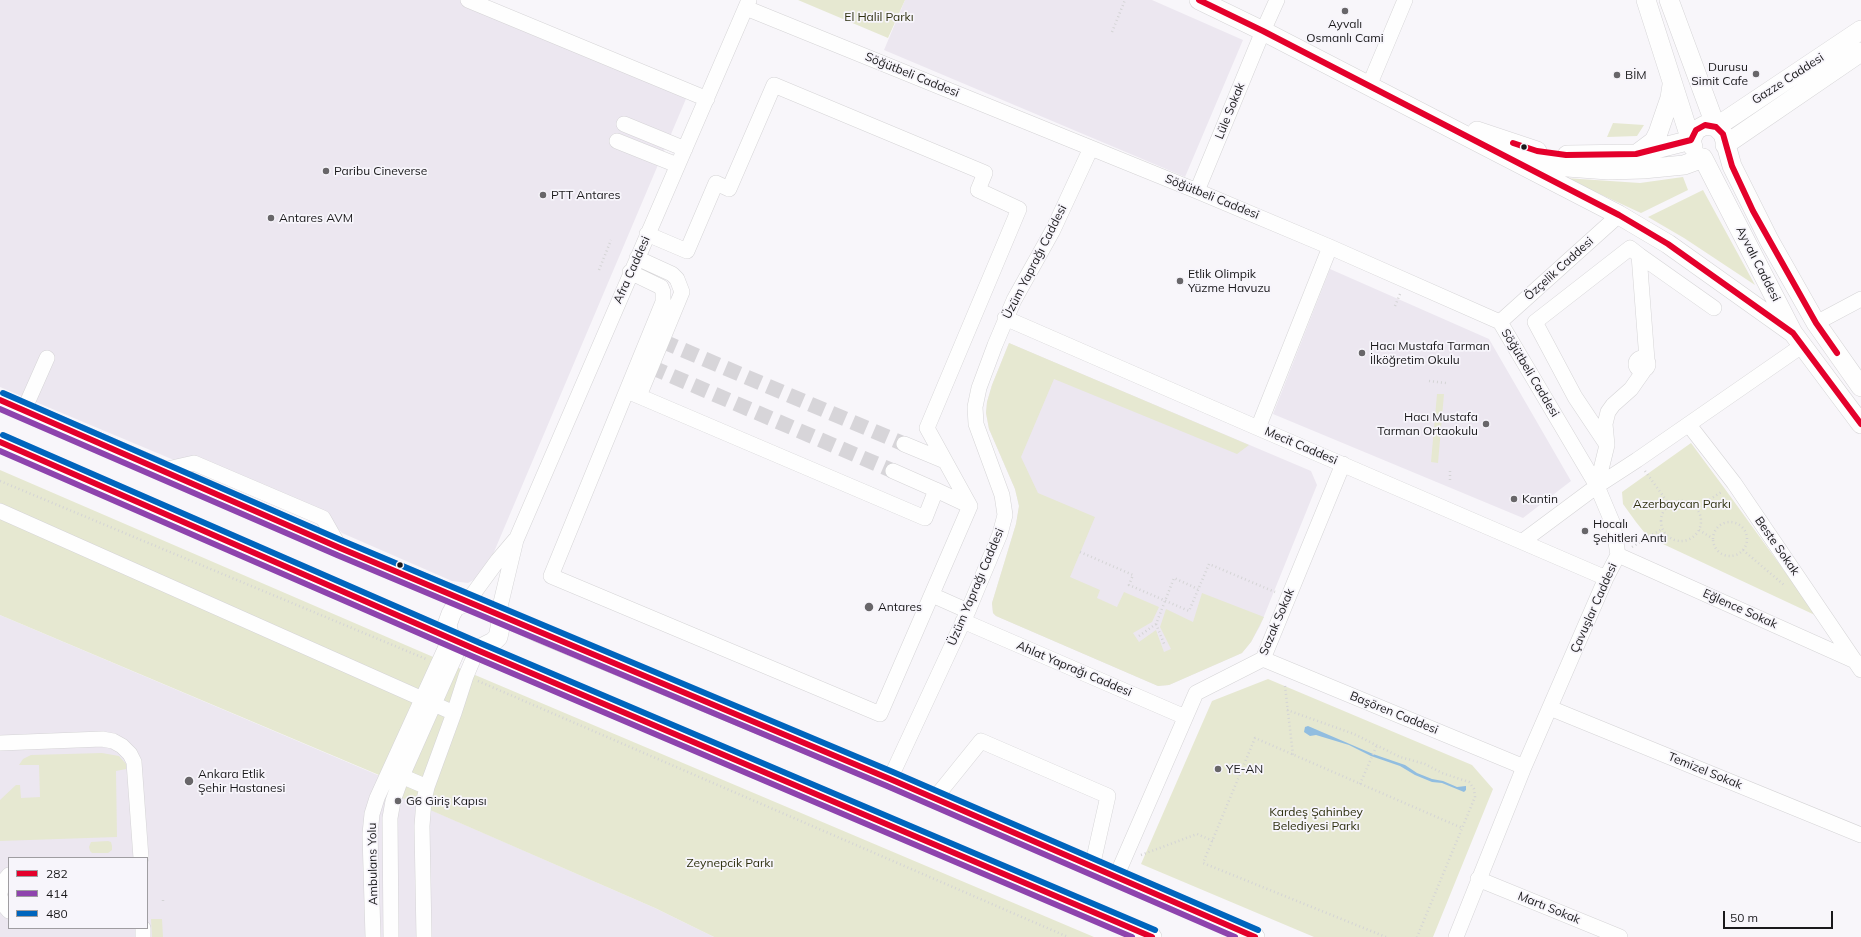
<!DOCTYPE html>
<meta charset="utf-8">
<style>
body{margin:0}
#map{position:relative;width:1861px;height:937px;overflow:hidden;background:#f8f6fa;font-family:Mulish,sans-serif}
canvas{display:block}
.legend{position:absolute;left:8px;top:857px;width:140px;height:72px;box-sizing:border-box;background:#f7f5fb;border:1px solid #9f9da1;margin:0;padding:5px 7px;list-style:none;font-size:12px;color:#1a191b}
.legend li{display:flex;align-items:center;gap:8px;height:20px}
.legend b{width:20px;border:1px solid #9f9da1}
.scale{position:absolute;left:1723px;top:911px;width:110px;height:18px;box-sizing:border-box;border:2px solid #1a191b;border-top:0;padding-left:5px;font-size:12px;line-height:14px;white-space:nowrap;color:#1a191b;-webkit-text-stroke:3px #f7f5fb;paint-order:stroke}
</style>
<div id="map">
<canvas width="1861" height="937"></canvas>
<ul class="legend">
<li><b style="height:5px;background:#e4002b"></b>282</li>
<li><b style="height:5px;background:#8e44ad"></b>414</li>
<li><b style="height:5px;background:#0065bd"></b>480</li>
</ul>
<div class="scale">50 m</div>
</div>
<script>
const ctx = document.querySelector('canvas').getContext('2d');
ctx.lineJoin = 'round';
function fillPath(path, color) { ctx.fillStyle = color; ctx.fill(path, 'evenodd'); }
const shape = rows => new Path2D(rows.map(r => 'M' + r).join(''));
function strokePath(path, color, width, dash) { ctx.strokeStyle = color; ctx.lineWidth = width; ctx.lineCap = dash ? 'butt' : 'round'; ctx.setLineDash(dash || []); ctx.stroke(path); }
function drawText(font, color, halo, rows, align = 'center') {
  ctx.font = font + ' Mulish,sans-serif'; ctx.lineWidth = 3.5; ctx.setLineDash([]); ctx.textBaseline = 'middle'; ctx.strokeStyle = halo; ctx.fillStyle = color; for (const [text, x, y, turn = 0] of rows) {
    ctx.save(); ctx.translate(x, y); ctx.rotate((+turn || 0) * Math.PI / 180); ctx.textAlign = isNaN(turn) ? turn : align; if (halo) ctx.strokeText(text, 0, 0); ctx.fillText(text, 0, 0); ctx.restore();
  }
}
fillPath(shape([
 [0,0,484,0,691,87,491,559,479,577,468,583,452,581,342,533,326,516,181,463,0,387],
 [905,0,1152,0,1243,40,1185,177,884,50],
 [1330,269,1489,339,1571,481,1523,518,1273,414],
 [1009,343,1311,471,1317,485,1260,626,1251,642,1242,653,1169,685,1158,686,996,616,993,613,992,603,1016,524,1019,506,1015,489,989,429,986,413,987,402,992,385],
 [0,615,380,776,376,786,655,908,714,937,0,937],
 [9,858,147,858,147,928,9,928]
]), '#ece7f0');
fillPath(shape([
 [798,0,905,0,888,38],
 [1613,123,1644,125,1637,136,1607,137],
 [1683,177,1688,190,1641,213,1565,178,1640,183],
 [1703,190,1755,285,1684,238,1648,217],
 [1009,343,1249,445,1237,454,1054,379,1021,457,1038,493,1095,517,1070,577,1100,590,1097,598,1117,607,1124,592,1159,607,1152,622,1133,633,1139,642,1156,630,1164,652,1171,649,1160,627,1166,609,1193,622,1202,593,1264,617,1251,642,1242,653,1169,685,1158,686,996,616,993,613,992,603,1016,524,1019,506,1015,489,989,429,986,413,987,402,992,385],
 [1437,394,1444,394,1438,463,1431,462],
 [1691,443,1725,489,1817,616,1648,537,1636,522,1623,504,1622,492],
 [0,470,468,672,1094,937,714,937,655,908,375,786,379,775,0,615],
 [1268,679,1472,765,1493,789,1433,937,1314,937,1141,864,1212,701],
 [102,753,119,756,126,764,126,769,116,771,117,837,0,841,0,800,16,785,20,785,21,798,40,797,39,765,19,765,23,759,31,755],
 [108,841,111,842,112,846,112,850,108,853,92,853,90,851,89,847,91,842],
 [151,919,162,919,163,937,152,937]
]), '#e6e8d1');
fillPath(shape([
 [1308,726,1373,754,1405,765,1417,773,1432,779,1443,781,1457,787,1466,786,1466,790,1464,792,1442,783,1432,782,1415,775,1400,766,1371,756,1349,745,1316,735,1310,736,1304,732,1305,727]
]), '#91bde0');
strokePath(shape([
 [662,341,904,444],
 [651,367,893,471]
]), '#d7d5d9', 15, [15, 8]);
const minor = shape([
 [468,0,707,99],
 [746,8,1197,191,1330,247,1500,322,1597,486],
 [1369,86,1405,0],
 [624,124,685,149],
 [617,141,677,165],
 [1197,191,1263,31,1277,0],
 [1330,247,1258,428,1606,578],
 [1639,255,1714,308],
 [637,258,672,274,677,279,682,292,639,396],
 [630,272,661,287,663,292,663,302,551,576,880,714,970,506,927,428,1019,209,978,190,985,173,774,85,729,189,716,183,687,251,647,234],
 [1005,318,1258,428],
 [1500,322,1619,215],
 [1816,323,1861,299],
 '1636 364a6 6 0 1 1 12 0a6 6 0 1 1-12 0Z',
 [1645,369,1631,389,1613,405,1608,412,1605,424,1607,445,1575,397,1535,322,1630,248,1639,255,1647,360],
 [627,391,925,518,936,490,970,506],
 [24,410,47,358],
 [1689,425,1734,483,1861,670],
 [904,444,945,461],
 [163,470,194,463,323,518,340,548],
 [893,471,936,490],
 [1597,486,1607,445],
 [0,511,454,713],
 [1523,541,1597,486],
 [1618,555,1857,662],
 [932,595,968,611],
 [468,601,498,560,515,540],
 [498,615,516,540,749,0],
 [963,621,1185,717],
 [1263,659,1524,767],
 [1550,708,1861,835],
 [0,743,102,739,113,741,122,746,130,754,134,762,141,858],
 [392,772,427,787],
 [890,779,968,611,1000,534,1005,515,1002,495,976,424,975,407,979,388,995,345,1014,300,1053,230,1091,148],
 [935,798,981,741,1108,796,1092,867],
 [1116,877,1196,693,1263,659,1343,464],
 [1478,879,1620,937],
 [0,893,3,882,9,875],
 [0,896,2,903,9,911],
 [143,928,143,937],
 [373,937,370,834,372,814,377,798,450,638],
 [391,937,390,818,393,801,402,776,461,643],
 [424,937,422,826,424,800,427,787,454,713,466,676,477,650],
 [1456,937,1524,767,1606,578,1618,555,1613,524,1597,486,1637,460,1803,345]
]);
const major = shape([
 [1199,0,1263,31,1619,215,1668,244,1793,333],
 [1646,0,1693,147],
 [1669,0,1716,127],
 [1716,127,1861,30],
 [1477,131,1537,151],
 [1691,140,1696,130,1705,125,1716,127,1723,134,1732,166,1769,240,1816,323,1861,387],
 [1725,145,1861,52],
 [1520,153,1567,167,1608,170,1643,169,1684,165,1703,158],
 [1638,153,1654,141,1658,133,1670,98,1672,85],
 [1567,155,1636,154,1691,140],
 [1703,158,1793,333,1861,424],
 [0,400,163,470,340,548,468,601,537,632,890,779,1255,937],
 [0,442,477,650,1152,937],
 [450,638,447,625,451,614,455,607,468,601],
 [477,650,493,642,498,637,501,623,498,615]
]);
strokePath(minor, '#d5d4d6', 16);
strokePath(major, '#d5d4d6', 20);
strokePath(shape([
 [1112,32,1125,0],
 [599,270,611,240],
 [1395,306,1400,294],
 [1429,381,1446,383],
 [1645,471,1669,504],
 [1450,480,1450,468],
 [0,481,426,659],
 '1661 521a20 20 0 1 1 40 0a20 20 0 1 1-40 0Z',
 [1696,508,1723,491],
 '1713 539a17 17 0 1 1 34 0a17 17 0 1 1-34 0Z',
 [1699,530,1712,538],
 [1632,547,1662,529],
 [1743,550,1784,585],
 [1080,552,1133,575,1129,585,1189,611,1209,564,1275,592],
 [1156,624,1165,646],
 [1139,636,1156,624,1174,578,1198,589],
 [478,681,1068,937],
 [1285,686,1293,755],
 [1287,710,1354,734,1400,757,1425,764,1442,773,1469,782,1474,789,1475,797,1417,937],
 [1360,784,1377,745],
 [1141,855,1197,834,1213,841],
 [163,901,163,899],
 [1386,937,1203,863,1255,738,1462,828]
]), '#d4d4d5', 2.5, [1, 3]);
strokePath(minor, '#fefefe', 15);
strokePath(major, '#fefefe', 19);
strokePath(shape([
 [1199,0,1263,31,1619,215,1668,244,1793,333,1861,424],
 [1513,143,1537,151,1566,155,1636,154,1691,140,1696,130,1705,125,1716,127,1723,134,1732,166,1753,211,1816,323,1837,353],
 [0,400,340,548,890,779,1255,937],
 [0,442,477,650,1152,937]
]), '#e4002b', 6);
strokePath(shape([
 [0,409,337,555,887,786,1235,937],
 [0,451,474,657,1132,937]
]), '#8e44ad', 6);
strokePath(shape([
 [3,393,343,541,893,772,1258,930],
 [3,435,480,643,1155,930]
]), '#0065bd', 6);
for (const [x, y, r, color] of [
 [1345,11,4,"#686669"],
 [1756,74,4,"#686669"],
 [1617,75,4,"#686669"],
 [1524,147,3.5,"#1a191b"],
 [326,171,4,"#686669"],
 [543,195,4,"#686669"],
 [271,218,4,"#686669"],
 [1180,281,4,"#686669"],
 [1362,353,4,"#686669"],
 [1486,424,4,"#686669"],
 [1514,499,4,"#686669"],
 [1585,531,4,"#686669"],
 [400,565,3.5,"#1a191b"],
 [869,607,5,"#686669"],
 [1218,769,4,"#686669"],
 [189,781,5,"#686669"],
 [398,801,4,"#686669"]
]) { const dot = new Path2D(); dot.arc(x, y, r, 0, 2 * Math.PI); ctx.fillStyle = color; ctx.fill(dot); strokePath(dot, '#f7f5fb', 1.5); }
drawText('12px', '#2e300f', '#f7f5fb', [
 ["El Halil Parkı",879,17],
 ["Azerbaycan Parkı",1682,504],
 ["Kardeş Şahinbey",1316,812],
 ["Belediyesi Parkı",1316,826],
 ["Zeynepcik Parkı",730,863]
]);
drawText('12px', '#1a191b', '#f7f5fb', [
 ["Ayvalı",1345,24,"center"],
 ["Osmanlı Cami",1345,38,"center"],
 ["Durusu",1748,67,"right"],
 ["Simit Cafe",1748,81,"right"],
 ["BİM",1625,75],
 ["Paribu Cineverse",334,171],
 ["PTT Antares",551,195],
 ["Antares AVM",279,218],
 ["Etlik Olimpik",1188,274],
 ["Yüzme Havuzu",1188,288],
 ["Hacı Mustafa Tarman",1370,346],
 ["İlköğretim Okulu",1370,360],
 ["Hacı Mustafa",1478,417,"right"],
 ["Tarman Ortaokulu",1478,431,"right"],
 ["Kantin",1522,499],
 ["Hocalı",1593,524],
 ["Şehitleri Anıtı",1593,538],
 ["Antares",878,607],
 ["YE-AN",1226,769],
 ["Ankara Etlik",198,774],
 ["Şehir Hastanesi",198,788],
 ["G6 Giriş Kapısı",406,801]
], 'left');
drawText('12px', '#1a191b', '#f7f5fb', [
 ["Söğütbeli Caddesi",912,75,22],
 ["Gazze Caddesi",1788,79,-33],
 ["Lüle Sokak",1230,111,-68],
 ["Söğütbeli Caddesi",1212,197,22],
 ["Üzüm Yaprağı Caddesi",1035,262,-63],
 ["Ayvalı Caddesi",1758,264,63],
 ["Özçelik Caddesi",1559,269,-42],
 ["Afra Caddesi",632,270,-66],
 ["Söğütbeli Caddesi",1530,373,59],
 ["Mecit Caddesi",1301,446,23],
 ["Beste Sokak",1777,546,55],
 ["Üzüm Yaprağı Caddesi",976,587,-67],
 ["Çavuşlar Caddesi",1594,608,-66],
 ["Eğlence Sokak",1740,609,24],
 ["Sazak Sokak",1277,622,-67],
 ["Ahlat Yaprağı Caddesi",1074,669,23],
 ["Başören Caddesi",1394,713,22],
 ["Temizel Sokak",1705,771,22],
 ["Ambulans Yolu",373,864,-91],
 ["Martı Sokak",1549,908,22]
]);
</script>
